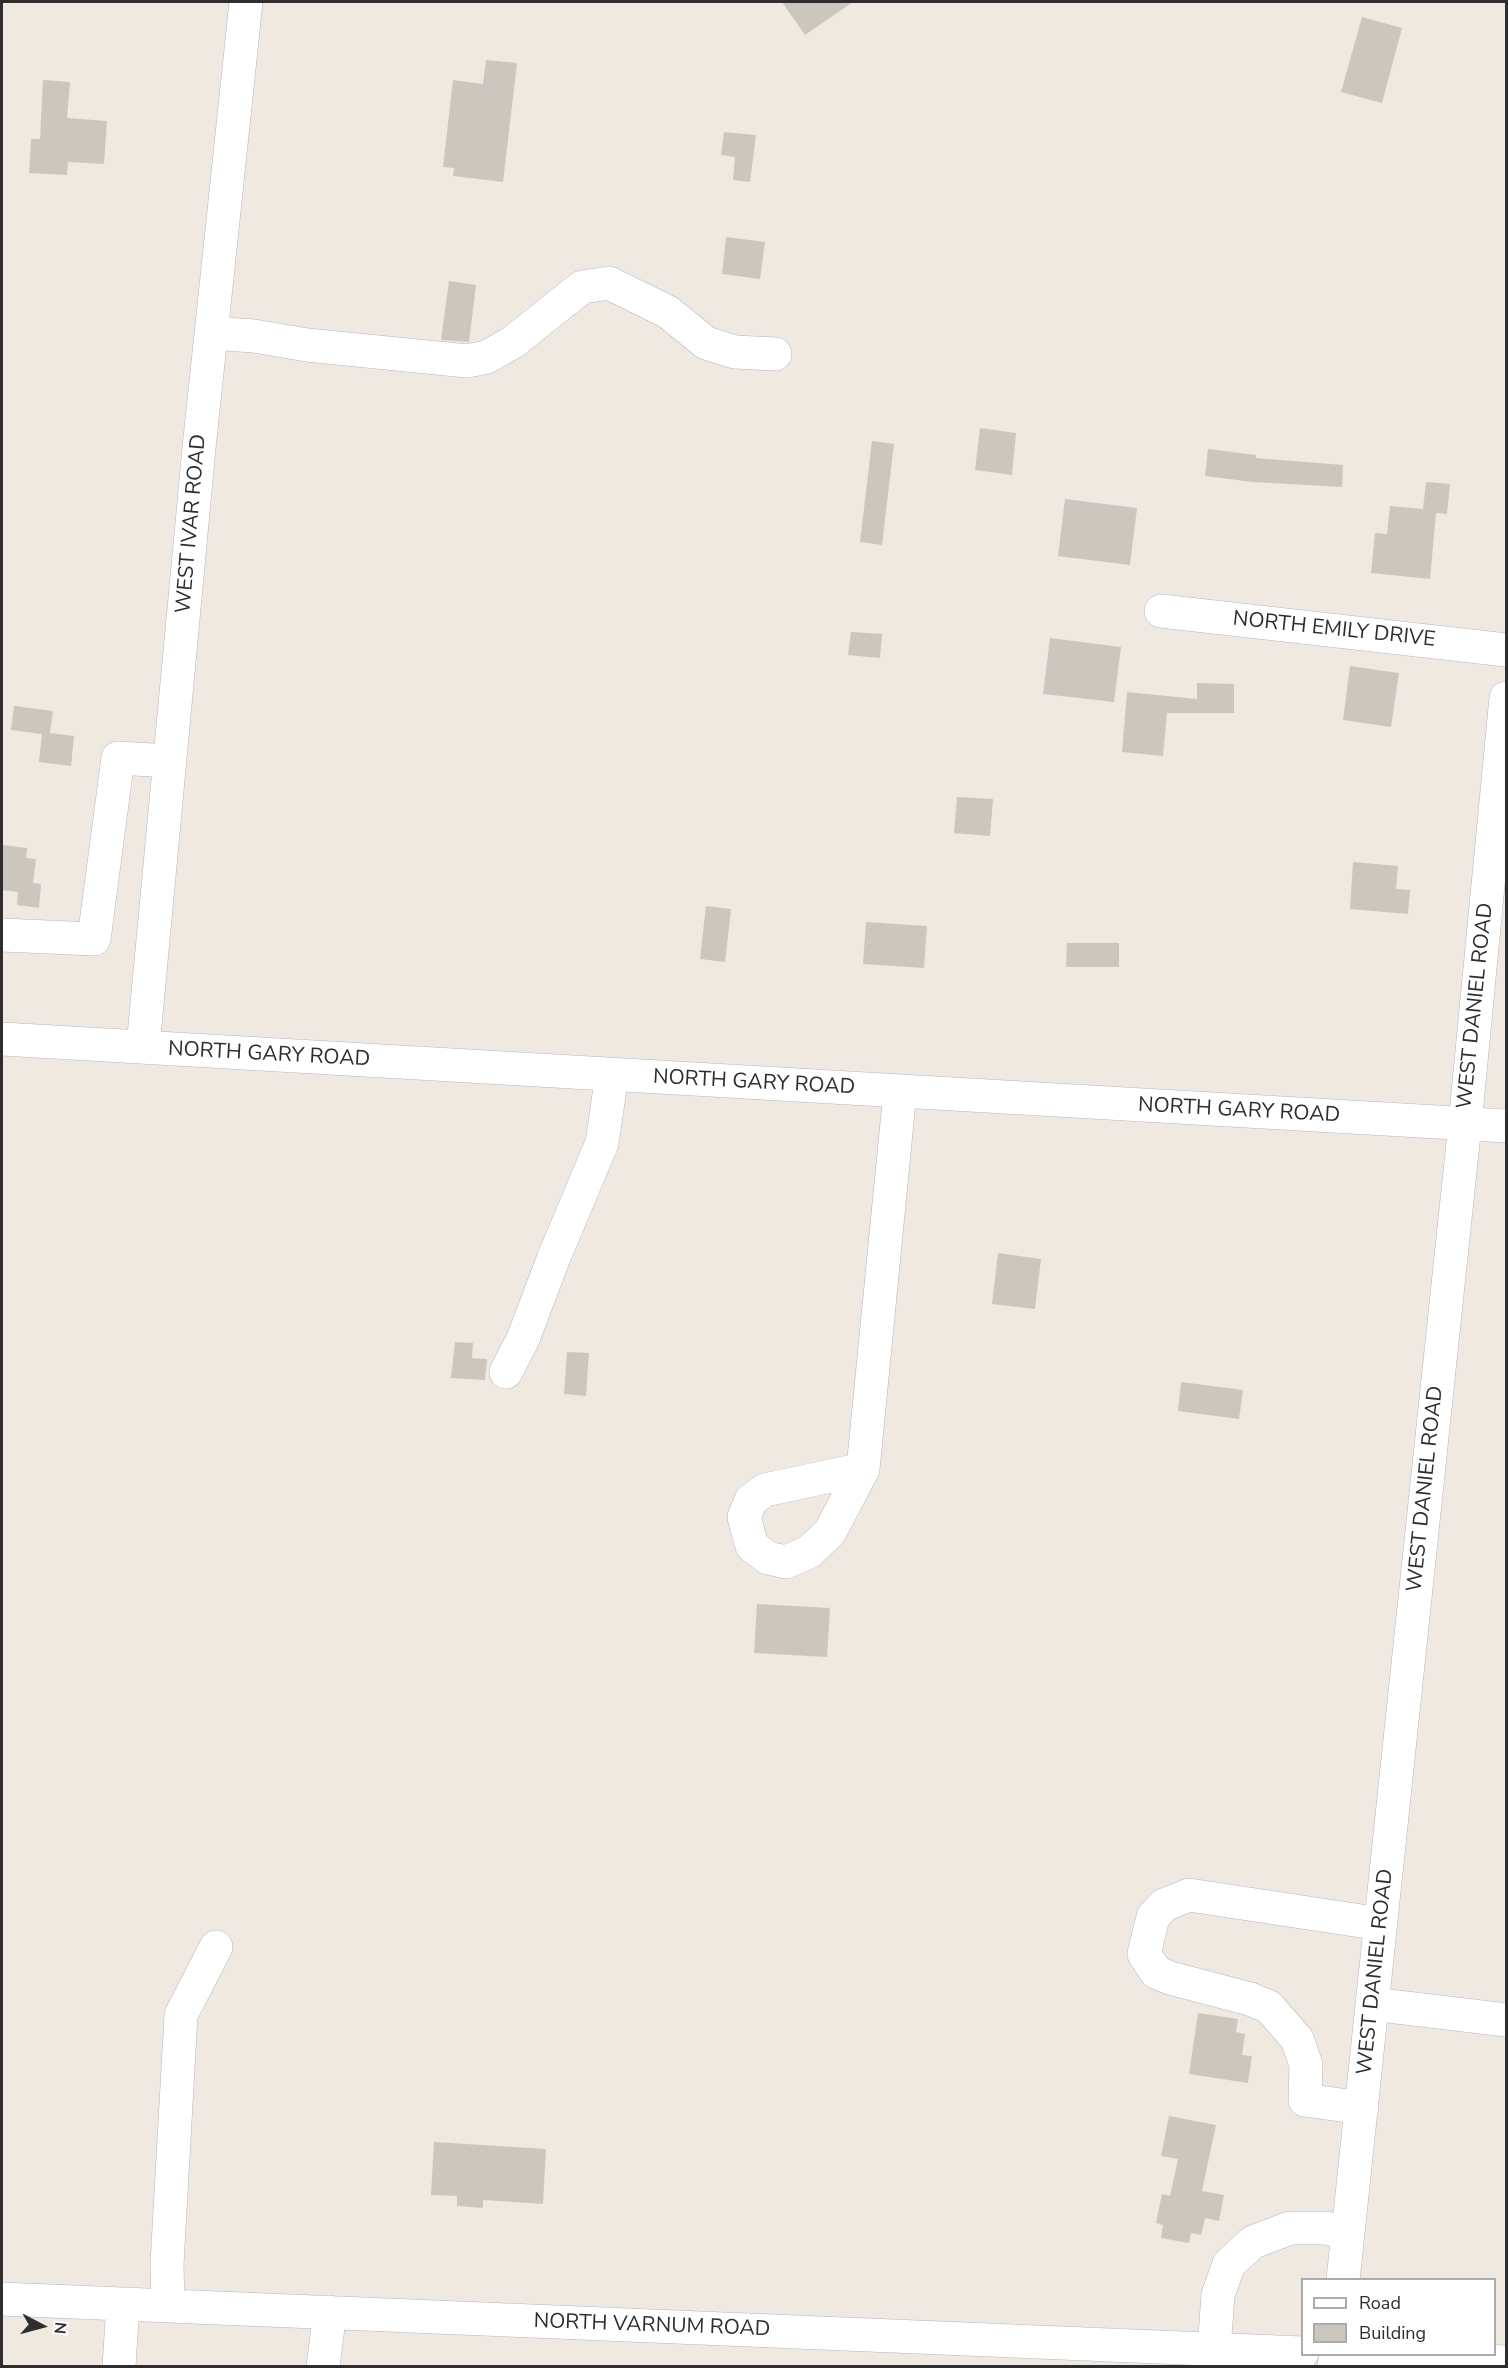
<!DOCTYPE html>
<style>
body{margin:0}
#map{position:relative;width:1508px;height:2368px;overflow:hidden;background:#efe9e1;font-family:"Nunito Sans",sans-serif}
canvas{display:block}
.frame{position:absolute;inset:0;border:3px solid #2e2e2e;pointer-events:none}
.legend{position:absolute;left:1301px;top:2278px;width:195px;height:78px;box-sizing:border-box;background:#fff;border:2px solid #ababab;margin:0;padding:8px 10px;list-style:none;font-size:18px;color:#2e2e2e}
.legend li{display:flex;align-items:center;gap:12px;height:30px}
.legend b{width:30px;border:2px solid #ababab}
.north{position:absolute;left:12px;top:2296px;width:60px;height:60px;-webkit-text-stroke:4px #fff;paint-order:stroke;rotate:96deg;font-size:16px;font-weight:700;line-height:24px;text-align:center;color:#2e2e2e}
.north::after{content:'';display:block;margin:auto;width:21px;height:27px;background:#2e2e2e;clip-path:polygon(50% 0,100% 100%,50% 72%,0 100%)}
</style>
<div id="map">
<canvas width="1508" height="2368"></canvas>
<div class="frame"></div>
<ul class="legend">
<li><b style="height:8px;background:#fff"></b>Road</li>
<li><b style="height:16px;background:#cbc7bf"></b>Building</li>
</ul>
<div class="north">N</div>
</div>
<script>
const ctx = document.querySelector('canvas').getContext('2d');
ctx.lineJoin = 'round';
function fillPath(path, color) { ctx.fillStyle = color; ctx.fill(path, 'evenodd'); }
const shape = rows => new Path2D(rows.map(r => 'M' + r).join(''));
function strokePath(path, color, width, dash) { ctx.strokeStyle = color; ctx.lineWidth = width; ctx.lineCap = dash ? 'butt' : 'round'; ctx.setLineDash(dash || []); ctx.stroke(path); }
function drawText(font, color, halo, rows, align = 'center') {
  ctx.font = font + ' "Nunito Sans",sans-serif'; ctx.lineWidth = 4.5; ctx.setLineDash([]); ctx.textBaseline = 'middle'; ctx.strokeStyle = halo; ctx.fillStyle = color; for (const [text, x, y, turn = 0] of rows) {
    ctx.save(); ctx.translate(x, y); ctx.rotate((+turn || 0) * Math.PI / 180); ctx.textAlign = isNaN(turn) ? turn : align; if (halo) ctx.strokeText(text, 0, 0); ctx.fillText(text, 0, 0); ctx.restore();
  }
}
fillPath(shape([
 [782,2,853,2,805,35],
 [1362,17,1402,28,1382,103,1341,92],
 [486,60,517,63,503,182,453,176,454,168,443,167,453,80,483,84],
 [43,80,70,82,67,118,107,121,104,164,68,162,67,175,29,173,31,139,40,139],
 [724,132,756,135,750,182,733,180,735,157,721,155],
 [726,237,765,242,760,279,722,274],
 [449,281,476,285,469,342,441,340],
 [980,428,1016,433,1012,475,975,470],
 [872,441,894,444,882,545,860,542],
 [1208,449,1256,455,1256,458,1343,465,1342,487,1253,482,1205,476],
 [1426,482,1450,484,1447,514,1436,513,1430,579,1371,573,1375,533,1387,534,1390,506,1423,509],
 [1065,499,1137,508,1130,565,1058,556],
 [851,632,882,634,880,658,848,655],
 [1050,638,1121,647,1114,702,1043,694],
 [1350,666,1399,673,1391,727,1343,720],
 [1197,683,1234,684,1234,713,1167,713,1163,756,1122,752,1127,692,1197,699],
 [14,706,53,711,50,733,74,736,71,766,39,762,42,734,11,730],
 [957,797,993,799,990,836,954,833],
 [2,845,27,848,26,858,36,859,33,883,41,884,39,908,17,905,18,892,2,890],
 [1353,862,1398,866,1396,889,1410,890,1408,914,1350,909],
 [706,906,731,909,725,962,700,959],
 [866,922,927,926,924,968,863,964],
 [1067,943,1119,943,1119,967,1066,967],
 [998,1253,1041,1259,1035,1309,992,1304],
 [455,1342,473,1343,472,1358,487,1359,485,1380,451,1378],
 [567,1352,589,1353,586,1396,564,1394],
 [1181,1382,1243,1390,1239,1419,1178,1411],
 [757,1604,830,1608,827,1657,754,1653],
 [1198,2013,1238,2019,1236,2032,1245,2034,1242,2055,1252,2056,1248,2083,1189,2074],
 [1169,2116,1216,2125,1202,2191,1224,2195,1219,2221,1205,2218,1201,2235,1191,2233,1189,2243,1161,2238,1163,2225,1156,2223,1162,2194,1170,2196,1178,2159,1161,2156],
 [434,2142,546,2149,543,2204,483,2200,483,2208,457,2206,457,2196,431,2195]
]), '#cbc7bf');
const minor = shape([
 [211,333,254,336,307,345,467,361,487,357,513,342,582,287,609,283,668,312,706,343,735,352,775,354],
 [1161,611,1506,650],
 [2,935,94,939,118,758,170,761],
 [2,1039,1506,1126],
 [143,1047,199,448,246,2],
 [506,1372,523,1339,554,1257,602,1143,612,1075],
 [863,1469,765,1490,751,1500,744,1517,752,1546,768,1558,786,1562,809,1552,830,1532,863,1469,900,1092],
 [1372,2004,1506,2020],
 [1362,2108,1305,2100,1306,2065,1297,2039,1269,2007,1250,1999,1170,1978,1156,1972,1144,1954,1153,1917,1164,1905,1189,1895,1381,1924],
 [1343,2280,1465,1124,1506,698],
 [2,2299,1302,2353],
 [168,2306,167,2264,181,2015,216,1947],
 [1214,2349,1218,2295,1229,2264,1253,2242,1290,2228,1325,2228,1347,2232],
 [119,2366,123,2305],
 [323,2366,330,2312],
 [1334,2366,1336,2354,1506,2362]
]);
strokePath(minor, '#b4b7c1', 34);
strokePath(minor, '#fff', 33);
drawText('21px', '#2e2e2e', '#fff', [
 ["WEST IVAR ROAD",192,524,-85],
 ["NORTH EMILY DRIVE",1334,630,6],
 ["WEST DANIEL ROAD",1476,1006,-84],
 ["NORTH GARY ROAD",269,1055,3],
 ["NORTH GARY ROAD",754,1083,3],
 ["NORTH GARY ROAD",1239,1111,3],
 ["WEST DANIEL ROAD",1426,1489,-84],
 ["WEST DANIEL ROAD",1376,1972,-84],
 ["NORTH VARNUM ROAD",652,2326,2]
]);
</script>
